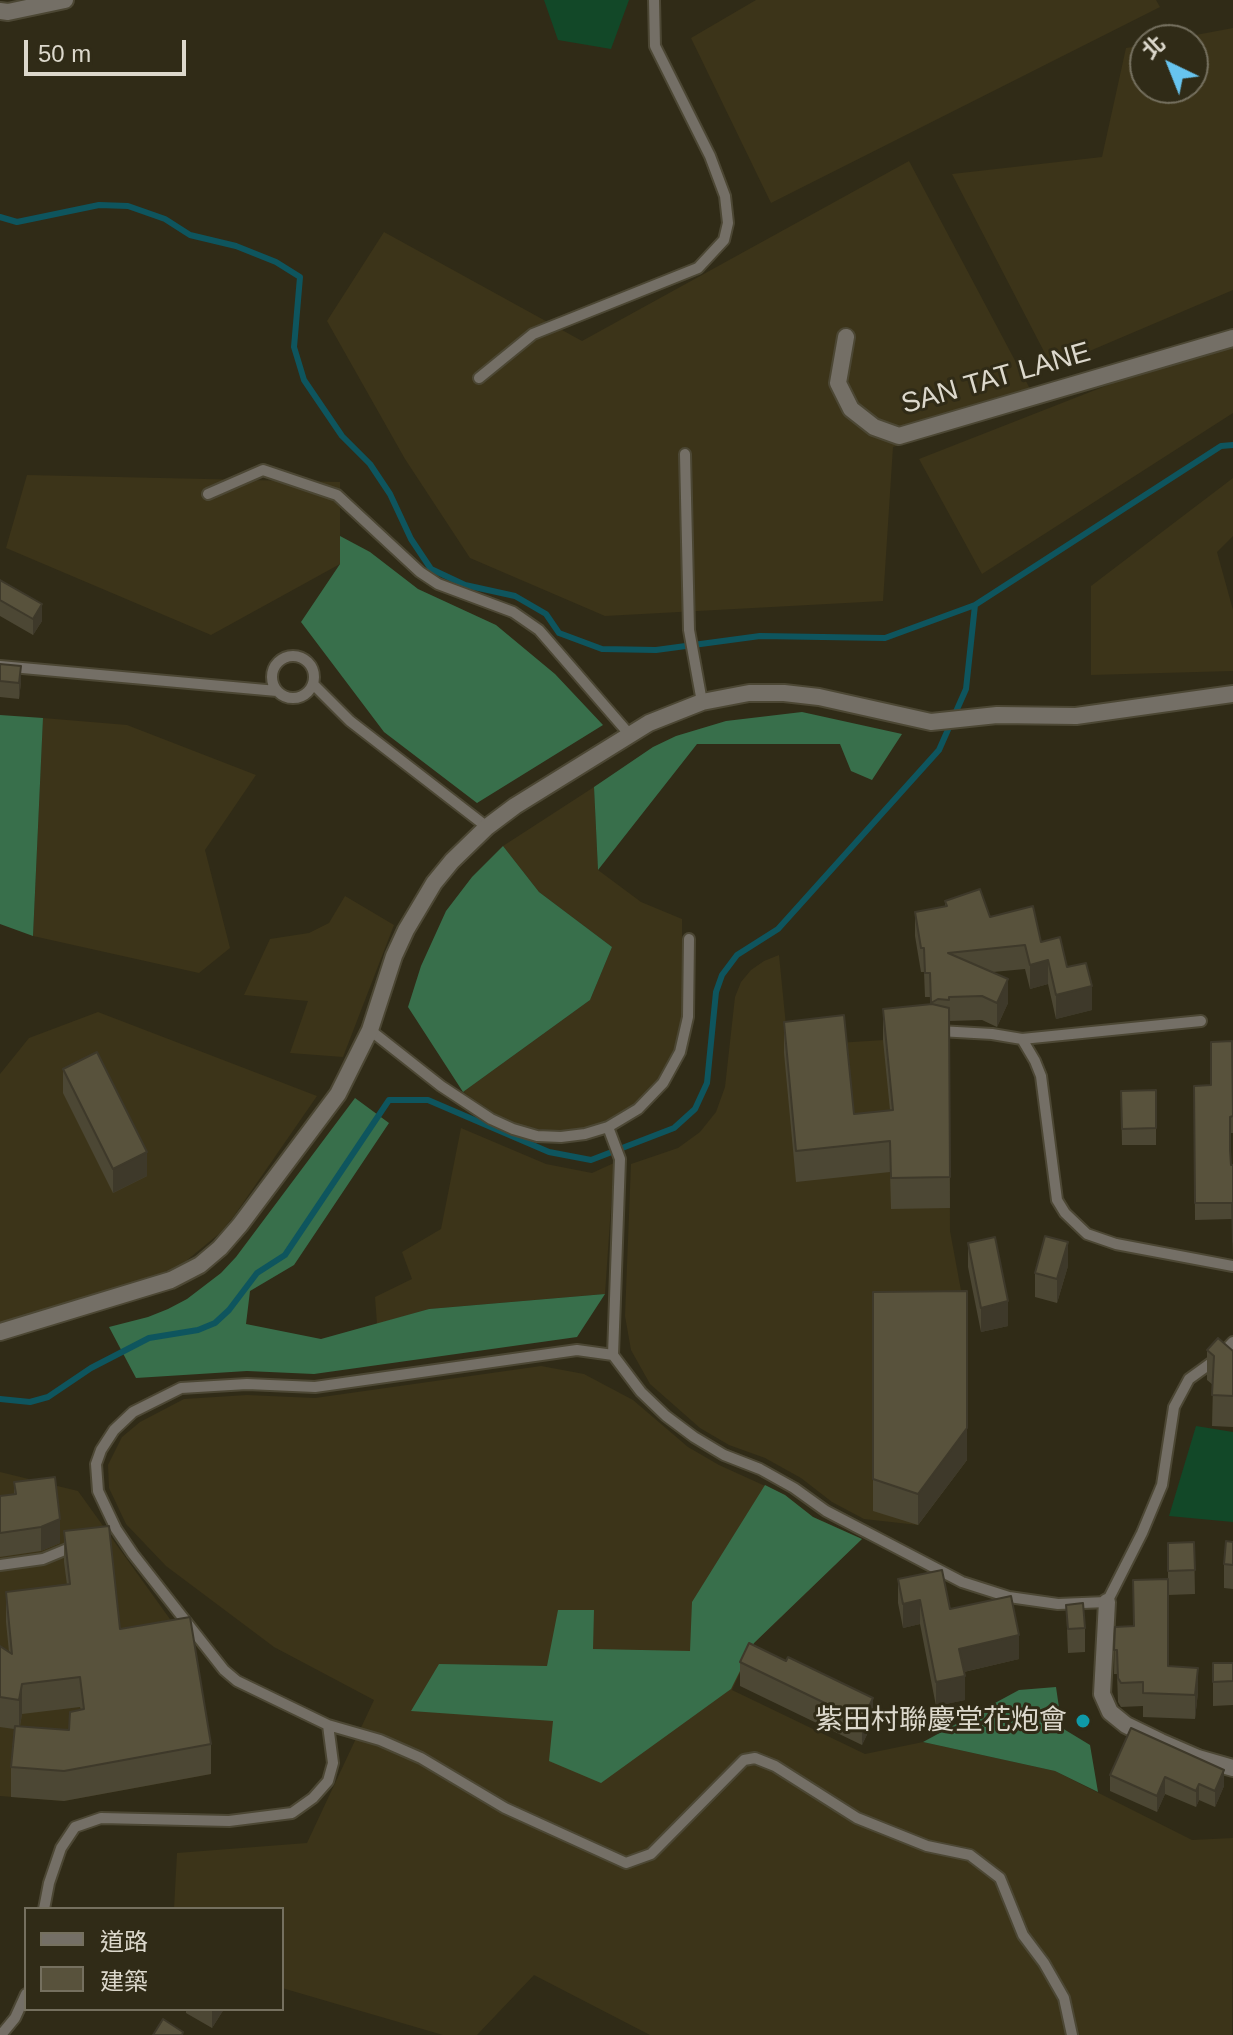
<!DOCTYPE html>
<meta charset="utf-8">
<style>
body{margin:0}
#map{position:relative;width:1233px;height:2035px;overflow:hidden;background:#302b17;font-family:Helvetica,"Noto Sans TC",sans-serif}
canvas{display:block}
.legend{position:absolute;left:24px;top:1907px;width:260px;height:104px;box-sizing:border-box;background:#302b17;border:2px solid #75705f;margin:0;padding:10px 14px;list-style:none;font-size:24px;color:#dcd8cc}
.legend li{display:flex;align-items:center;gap:16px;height:40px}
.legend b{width:40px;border:2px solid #75705f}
.north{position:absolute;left:1129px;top:24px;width:80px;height:80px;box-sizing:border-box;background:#302b17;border:2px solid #75705f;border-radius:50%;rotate:317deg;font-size:22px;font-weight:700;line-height:32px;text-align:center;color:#dcd8cc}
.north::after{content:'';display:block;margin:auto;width:28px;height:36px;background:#67c4ef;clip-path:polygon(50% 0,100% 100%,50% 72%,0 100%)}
.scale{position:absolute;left:24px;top:40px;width:162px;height:36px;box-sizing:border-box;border:4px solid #dcd8cc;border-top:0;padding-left:10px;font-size:24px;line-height:28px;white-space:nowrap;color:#dcd8cc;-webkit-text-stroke:6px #302b17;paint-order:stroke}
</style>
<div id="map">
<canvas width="1233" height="2035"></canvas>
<ul class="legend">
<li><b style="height:10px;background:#746f66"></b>道路</li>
<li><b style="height:22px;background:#58523c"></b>建築</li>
</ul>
<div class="north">北</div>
<div class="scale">50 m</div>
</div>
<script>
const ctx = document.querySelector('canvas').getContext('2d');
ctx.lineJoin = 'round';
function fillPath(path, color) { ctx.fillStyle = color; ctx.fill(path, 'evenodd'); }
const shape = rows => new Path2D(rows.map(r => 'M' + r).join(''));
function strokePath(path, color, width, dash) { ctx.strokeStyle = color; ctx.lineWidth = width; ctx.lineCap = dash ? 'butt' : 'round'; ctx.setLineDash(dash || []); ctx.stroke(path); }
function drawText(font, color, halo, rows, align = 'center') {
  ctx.font = font + ' Helvetica,"Noto Sans TC",sans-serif'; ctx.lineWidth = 6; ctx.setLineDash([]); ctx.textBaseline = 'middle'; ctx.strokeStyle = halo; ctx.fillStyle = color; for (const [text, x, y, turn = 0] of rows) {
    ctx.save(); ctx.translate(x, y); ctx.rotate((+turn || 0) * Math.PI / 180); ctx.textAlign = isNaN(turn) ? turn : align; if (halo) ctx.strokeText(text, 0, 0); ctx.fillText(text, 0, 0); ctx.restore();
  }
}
fillPath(shape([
 [756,0,1156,0,1160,7,771,203,691,38],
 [1233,28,1233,290,1052,367,952,174,1102,157,1126,48,1145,45,1145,88,1193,88,1193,40,1169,40],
 [909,161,1037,402,893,447,883,601,605,616,470,558,405,459,327,321,384,232,582,341],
 [1228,338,1233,346,1233,413,982,574,919,459],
 [27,475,340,482,340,564,211,635,6,548],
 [1233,478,1233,536,1217,552,1233,610,1233,671,1091,675,1091,586],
 [43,718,127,725,256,775,205,850,230,948,199,973,33,936],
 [594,787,598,870,641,902,682,919,682,1016,674,1050,658,1079,635,1104,605,1121,584,1128,561,1131,538,1129,515,1124,494,1113,463,1092,590,1000,612,947,539,892,503,846],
 [345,896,394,925,343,1057,290,1053,308,1001,244,995,270,939,309,933,329,923],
 [779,955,788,1046,949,1036,950,1231,967,1323,967,1460,918,1525,864,1519,832,1502,801,1478,765,1458,729,1445,700,1428,650,1384,631,1350,625,1316,631,1164,678,1148,700,1132,716,1112,725,1087,735,997,741,982,751,970,764,961],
 [98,1012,317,1096,234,1216,220,1233,186,1261,147,1281,0,1323,0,1074,29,1038],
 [461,1128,546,1164,592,1173,614,1163,605,1294,429,1309,377,1324,375,1297,412,1279,402,1252,441,1229],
 [541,1366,584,1374,633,1400,688,1447,719,1465,785,1495,813,1517,862,1539,754,1643,732,1690,865,1754,923,1742,1055,1771,1192,1840,1233,1838,1232,2035,650,2035,534,1975,477,2035,443,2035,282,1988,282,1909,174,1909,177,1853,307,1843,374,1700,274,1647,166,1566,126,1524,109,1488,108,1465,122,1437,140,1422,184,1399,247,1395,315,1398],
 [0,1472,78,1491,190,1647,211,1774,64,1801,0,1796]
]), '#3c3419');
fillPath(shape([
 [544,0,629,0,611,49,558,40],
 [1196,1426,1233,1432,1233,1522,1169,1516]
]), '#124828');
fillPath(shape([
 [340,536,370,552,418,589,496,625,555,674,603,725,477,803,384,732,301,622,340,564],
 [802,712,902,734,872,780,851,771,840,744,697,744,598,870,594,787,653,747,676,736,726,721],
 [0,715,43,718,33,936,0,924],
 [503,846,539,892,612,947,590,1000,463,1092,408,1007,421,966,446,911,472,877],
 [355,1098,389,1123,294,1265,250,1291,246,1324,321,1339,429,1309,605,1294,577,1337,314,1374,247,1371,136,1378,109,1327,148,1317,168,1309,187,1299,221,1273,236,1257],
 [765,1485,785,1495,813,1517,862,1539,754,1643,731,1689,601,1783,549,1761,553,1721,411,1711,439,1664,547,1666,558,1610,594,1610,593,1649,690,1651,692,1602],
 [1056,1687,1062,1728,1090,1745,1098,1792,1055,1771,923,1742,1019,1690]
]), '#386f4b');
strokePath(shape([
 [0,217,17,222,99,205,128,206,165,219,190,235,236,246,276,262,300,277,294,347,304,380,342,436,370,464,390,494,411,539,431,569,465,585,515,596,546,614,559,633,602,649,656,650,760,636,885,638,975,605],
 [0,1399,30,1402,48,1397,91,1368,149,1338,198,1330,215,1323,229,1310,257,1273,285,1255,389,1100,428,1100,549,1152,591,1160,674,1128,695,1109,707,1083,716,992,722,975,737,955,778,929,939,750,966,689,975,605,1221,446,1233,445]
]), '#0e555e', 6);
const lane = shape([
 [479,378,533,334,698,268,724,240,728,223,725,196,710,156,655,46,654,0],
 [685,454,689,630,702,702],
 [208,494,263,470,337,495,420,572,438,584,513,612,539,630,630,735],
 '272 677a21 21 0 1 1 42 0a21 21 0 1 1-42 0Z',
 [0,666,277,691],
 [313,684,350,721,487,827],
 [370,1030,441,1086,491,1119,513,1129,537,1136,561,1137,585,1134,608,1127,638,1109,663,1083,680,1052,688,1017,689,939],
 [939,1031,992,1034,1022,1039,1035,1061,1041,1076,1057,1200,1065,1213,1087,1234,1116,1244,1233,1266],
 [1022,1039,1201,1021],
 [608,1127,620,1159,613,1355,641,1392,666,1416,694,1437,724,1455,760,1469,794,1488,826,1511,962,1582,1009,1597,1058,1604,1107,1602,1142,1533,1162,1485,1174,1407,1189,1379,1218,1358,1233,1342],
 [613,1355,577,1350,315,1387,247,1384,181,1388,133,1412,114,1430,101,1450,96,1464,98,1491,116,1529,133,1554,224,1670,237,1681,328,1725,380,1740,421,1758,505,1808,626,1863,651,1854,744,1760,755,1758,775,1766,857,1818,927,1846,970,1855,1000,1878,1023,1935,1044,1963,1064,1998,1072,2035],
 [0,1565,43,1559,77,1545],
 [44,1909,49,1883,61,1848,75,1827,101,1818,229,1821,292,1813,313,1798,328,1781,333,1763,328,1725],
 [1,2035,15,2018,26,1994]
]);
const street = shape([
 [0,11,8,12,65,0],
 [846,337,838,383,851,409,874,427,899,436,1233,338],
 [0,1332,171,1280,200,1265,220,1248,240,1225,338,1094,370,1030,394,956,406,930,434,883,452,861,487,827,515,806,649,723,702,702,749,693,784,693,819,697,931,722,997,715,1076,716,1233,694],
 [1107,1602,1102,1694,1110,1712,1126,1725,1161,1742,1198,1758,1233,1768]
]);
strokePath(lane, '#4c4734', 14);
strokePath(street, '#4c4734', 20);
strokePath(lane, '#746f66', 10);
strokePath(street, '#746f66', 16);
fillPath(shape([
 [0,580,42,621,33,635,0,616],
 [0,664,21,682,19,699,0,697],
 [945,901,990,917,1041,942,1067,967,1092,1010,1056,1019,1048,984,1030,989,1025,969,993,972,1008,1003,997,1027,982,1020,949,1021,950,1208,891,1209,890,1172,796,1182,784,1053,784,1022,854,1114,890,1110,883,1040,883,1009,931,1004,930,997,925,997,924,972,921,972,915,936,915,912,945,907],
 [63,1069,147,1176,113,1193,63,1093],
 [1194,1086,1233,1091,1233,1133,1230,1133,1231,1165,1233,1165,1233,1258,1232,1219,1195,1220],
 [1156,1090,1156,1145,1122,1145,1121,1091],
 [968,1243,1008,1326,981,1332,968,1267],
 [1068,1266,1057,1303,1035,1297,1035,1273],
 [967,1291,967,1460,918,1525,873,1511,873,1292],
 [1207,1350,1233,1351,1233,1427,1212,1426,1213,1385,1207,1380],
 [14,1482,60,1543,41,1551,0,1557,0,1496,14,1494],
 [64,1531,120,1629,211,1744,211,1774,64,1801,11,1797,11,1767,14,1729,0,1727,0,1646,9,1652,6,1622,6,1592,67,1585,64,1562],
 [80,1707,81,1710,69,1730,20,1726,22,1714],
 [1194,1542,1195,1594,1168,1595,1168,1543],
 [1233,1542,1233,1589,1224,1588,1224,1564],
 [898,1579,950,1609,1019,1659,964,1672,965,1700,936,1706,920,1624,903,1628,898,1603],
 [1066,1605,1085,1628,1085,1652,1068,1653],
 [1115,1627,1168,1666,1198,1692,1195,1719,1143,1717,1143,1706,1121,1707,1118,1702,1117,1674,1114,1674],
 [786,1661,873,1722,862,1745,740,1686,740,1662],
 [1213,1663,1233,1663,1233,1705,1213,1706],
 [1131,1728,1224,1786,1215,1807,1199,1800,1196,1807,1165,1794,1157,1812,1110,1791,1110,1775],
 [186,2009,224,2009,212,2028,186,2013]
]), '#4c4734');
fillPath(shape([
 [42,604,42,621,33,635,33,619],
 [21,666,21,682,19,699,19,683],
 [1048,960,1048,984,1030,989,1030,965],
 [1008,979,1008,1003,997,1027,997,1003],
 [1092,986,1092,1010,1056,1019,1056,995],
 [147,1152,147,1176,113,1193,113,1169],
 [1068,1242,1068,1266,1057,1303,1057,1279],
 [1008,1301,1008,1326,981,1332,981,1308],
 [967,1428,967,1460,918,1525,918,1494],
 [60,1519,60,1543,41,1551,41,1527],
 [920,1600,920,1624,903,1628,903,1604],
 [1019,1635,1019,1659,959,1673,959,1649],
 [1198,1668,1198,1692,1195,1719,1195,1695],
 [965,1676,965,1700,936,1706,936,1682],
 [22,1684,22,1714,19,1730,19,1700],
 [873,1698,873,1722,862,1745,862,1721],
 [1224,1770,1224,1786,1215,1807,1215,1791],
 [1165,1777,1165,1794,1157,1812,1157,1796],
 [1199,1784,1199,1800,1196,1807,1196,1791],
 [212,2009,224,2009,212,2028]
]), '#3e392a');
const building = shape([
 [0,580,42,604,33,619,0,600,0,580],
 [0,664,21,666,19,683,0,681,0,664],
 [980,889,990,917,1033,906,1041,942,1060,937,1067,967,1086,963,1092,986,1056,995,1048,960,1030,965,1025,945,948,953,1008,979,997,1003,982,996,949,997,949,1000,938,999,931,1003,930,973,925,973,924,948,921,948,915,912,947,906,945,901,980,889],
 [932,1004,949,1008,950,1177,891,1178,890,1141,796,1151,784,1022,844,1015,854,1114,893,1110,883,1009,932,1004],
 [1232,1041,1233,1116,1230,1117,1230,1150,1231,1165,1233,1165,1233,1242,1232,1203,1195,1203,1194,1086,1211,1085,1211,1042,1232,1041],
 [97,1052,147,1152,113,1169,63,1069,97,1052],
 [1156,1090,1156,1128,1122,1129,1121,1091,1156,1090],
 [1045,1236,1068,1242,1057,1279,1035,1273,1045,1236],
 [995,1237,1008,1301,981,1308,968,1243,995,1237],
 [967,1291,967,1428,918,1494,873,1479,873,1292,967,1291],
 [1218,1338,1233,1351,1233,1396,1212,1395,1214,1356,1207,1350,1218,1338],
 [55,1477,60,1519,41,1527,0,1533,0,1496,16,1494,14,1482,55,1477],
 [109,1526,120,1629,190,1617,211,1744,64,1771,11,1767,15,1726,69,1730,70,1712,84,1709,80,1677,22,1684,19,1700,0,1697,0,1646,12,1654,6,1592,70,1584,64,1531,109,1526],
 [1226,1541,1233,1542,1233,1565,1224,1564,1226,1541],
 [1194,1542,1195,1570,1168,1571,1168,1543,1194,1542],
 [942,1570,950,1609,1011,1596,1019,1635,959,1649,965,1676,936,1682,920,1600,903,1604,898,1579,942,1570],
 [1168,1579,1168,1666,1198,1668,1195,1695,1143,1693,1143,1682,1121,1683,1118,1678,1117,1650,1114,1650,1115,1627,1134,1626,1133,1580,1168,1579],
 [1083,1603,1085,1628,1068,1629,1066,1605,1083,1603],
 [749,1643,786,1661,788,1657,873,1698,862,1721,740,1662,749,1643],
 [1213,1663,1233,1663,1233,1681,1213,1682,1213,1663],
 [1131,1728,1224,1770,1215,1791,1199,1784,1196,1791,1165,1777,1157,1796,1110,1775,1131,1728],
 [163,2019,183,2032,182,2035,153,2035,163,2019]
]);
fillPath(building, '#58523c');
strokePath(building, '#3e392a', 2);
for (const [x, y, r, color] of [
 [1083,1721,8,"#0f9aa8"]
]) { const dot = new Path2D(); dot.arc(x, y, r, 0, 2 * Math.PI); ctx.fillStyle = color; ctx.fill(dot); strokePath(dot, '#302b17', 3); }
drawText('28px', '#dcd8cc', '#302b17', [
 ["SAN TAT LANE",996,379,-16]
]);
drawText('28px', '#dcd8cc', '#302b17', [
 ["紫田村聯慶堂花炮會",1067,1721]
], 'right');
</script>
